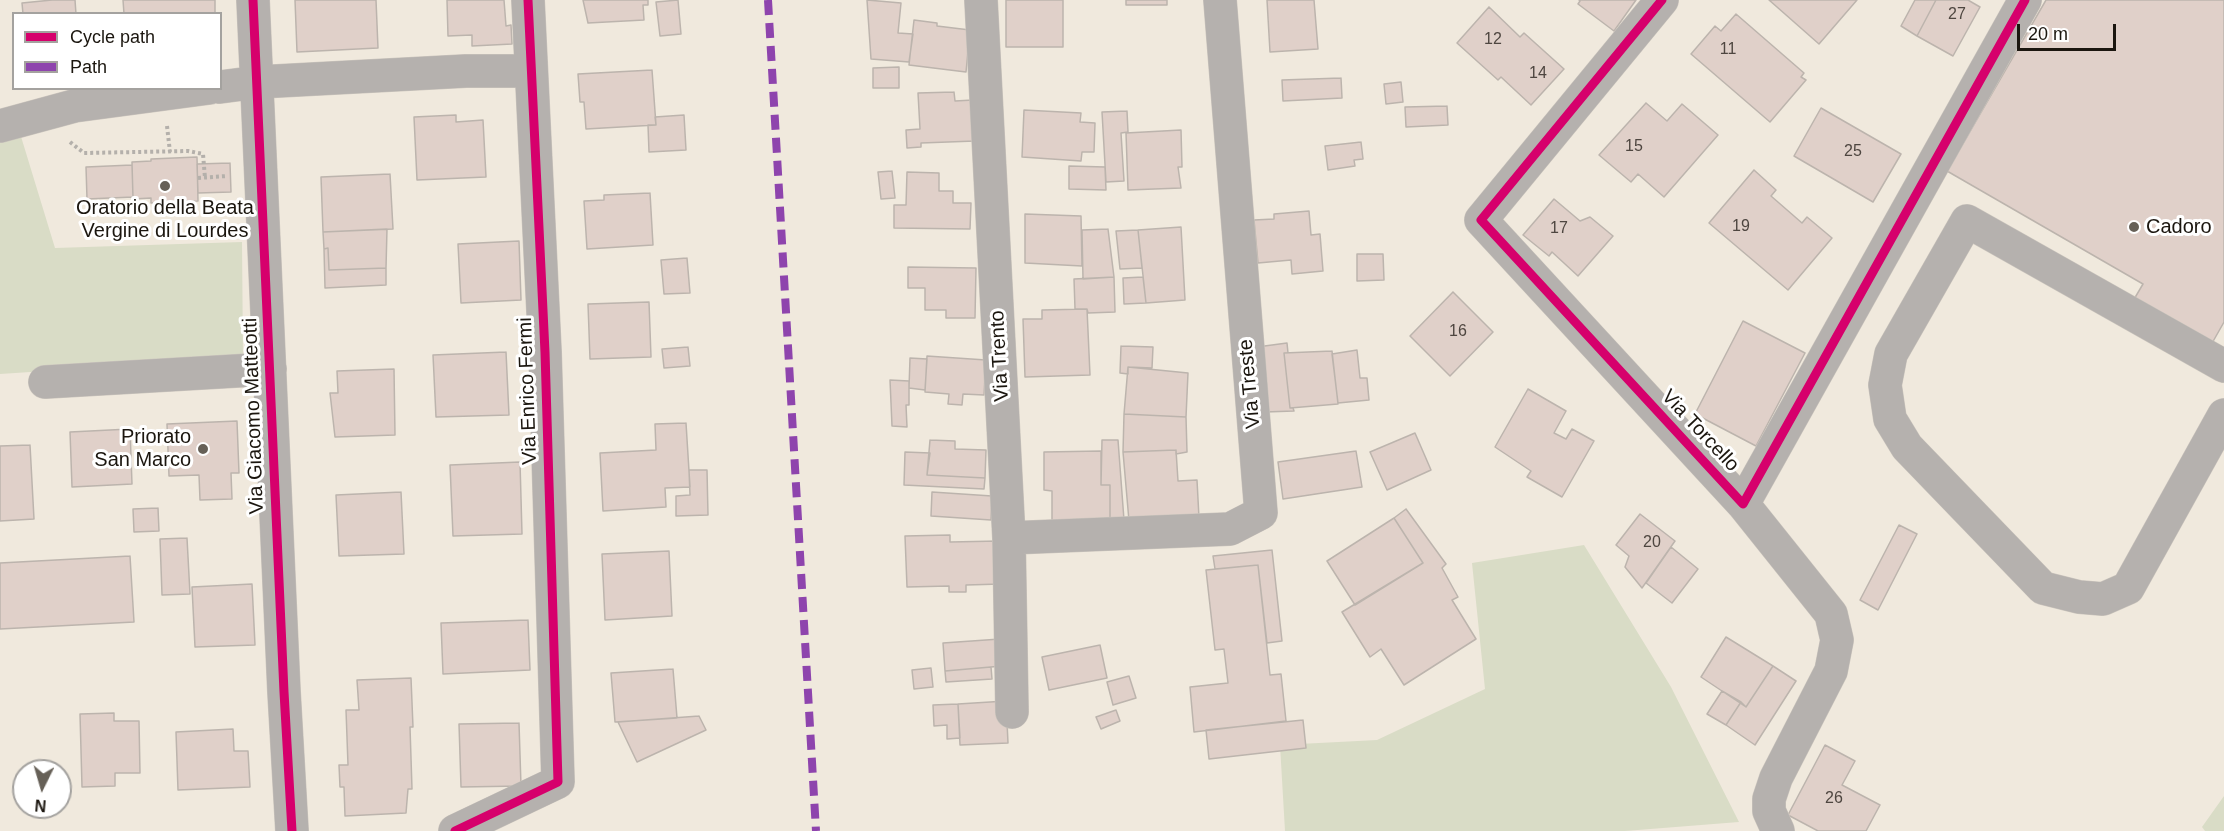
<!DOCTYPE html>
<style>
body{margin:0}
#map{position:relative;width:2224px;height:831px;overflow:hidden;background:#f0e9dd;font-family:Helvetica,sans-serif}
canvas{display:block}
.legend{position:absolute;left:12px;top:12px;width:210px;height:78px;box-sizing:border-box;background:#fff;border:2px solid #a4a29f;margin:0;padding:8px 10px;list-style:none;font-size:18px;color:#1b160f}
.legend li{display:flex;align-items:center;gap:12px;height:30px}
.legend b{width:30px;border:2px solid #a4a29f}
.north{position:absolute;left:12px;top:759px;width:60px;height:60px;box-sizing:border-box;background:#fff;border:2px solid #a4a29f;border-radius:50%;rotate:185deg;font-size:16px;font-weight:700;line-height:24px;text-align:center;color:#1b160f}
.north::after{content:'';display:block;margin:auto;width:21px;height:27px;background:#666057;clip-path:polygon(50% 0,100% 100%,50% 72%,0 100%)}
.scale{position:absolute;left:2017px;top:24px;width:99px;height:27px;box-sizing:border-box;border:3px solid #1b160f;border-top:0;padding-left:8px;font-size:18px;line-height:21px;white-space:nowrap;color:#1b160f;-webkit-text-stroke:4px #fff;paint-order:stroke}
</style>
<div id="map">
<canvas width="2224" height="831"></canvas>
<ul class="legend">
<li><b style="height:8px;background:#d6006c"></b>Cycle path</li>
<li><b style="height:8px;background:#8e44ad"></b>Path</li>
</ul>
<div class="north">N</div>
<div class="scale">20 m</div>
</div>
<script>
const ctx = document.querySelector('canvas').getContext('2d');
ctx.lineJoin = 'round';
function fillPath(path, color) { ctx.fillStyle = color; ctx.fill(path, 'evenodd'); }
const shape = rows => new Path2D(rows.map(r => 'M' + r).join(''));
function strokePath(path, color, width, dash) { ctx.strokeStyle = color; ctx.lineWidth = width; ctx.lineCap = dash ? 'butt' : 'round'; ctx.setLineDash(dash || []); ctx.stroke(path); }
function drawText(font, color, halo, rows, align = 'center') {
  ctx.font = font + ' Helvetica,sans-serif'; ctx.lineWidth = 6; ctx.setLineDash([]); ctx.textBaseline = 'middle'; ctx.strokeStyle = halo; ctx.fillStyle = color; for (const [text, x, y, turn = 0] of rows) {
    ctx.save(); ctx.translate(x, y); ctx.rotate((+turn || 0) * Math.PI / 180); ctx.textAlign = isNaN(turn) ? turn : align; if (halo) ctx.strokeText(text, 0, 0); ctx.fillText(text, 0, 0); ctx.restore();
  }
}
fillPath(shape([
 [19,130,55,248,242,242,243,358,0,374,0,137],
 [1584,545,1671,687,1739,822,1625,831,1285,831,1280,745,1377,740,1485,689,1472,563],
 [2224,796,2224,831,2205,831,2202,827]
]), '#d9dcc6');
const building = shape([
 [52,0,75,0,76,14,23,14,22,3,52,0],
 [123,0,215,0,215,14,124,14,123,0],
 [295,0,376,0,378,48,297,52,295,0],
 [447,0,504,0,506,26,511,25,512,44,472,46,472,35,448,36,447,0],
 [583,0,648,0,648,5,643,5,644,20,588,23,583,0],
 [678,0,681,34,660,36,656,2,678,0],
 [867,0,901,3,898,33,913,34,909,62,871,59,867,0],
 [1006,0,1063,0,1063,47,1006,47,1006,0],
 [1126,0,1167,0,1167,5,1126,5,1126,0],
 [1267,0,1314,0,1318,49,1270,52,1267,0],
 [1579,0,1636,0,1614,31,1578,4,1580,1,1579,0],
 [1769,0,1857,0,1819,44,1769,0],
 [1915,0,1936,0,1917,36,1901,26,1915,0],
 [1936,0,1968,0,1980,7,1953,56,1917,36,1936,0],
 [2046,0,2224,0,2224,322,2211,345,2133,301,2143,284,1947,171,2046,0],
 [1489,7,1520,37,1524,33,1564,69,1531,105,1501,77,1498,80,1457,43,1489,7],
 [1736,14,1804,73,1801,77,1806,80,1770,122,1691,54,1715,26,1721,31,1736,14],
 [914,20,937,23,937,26,970,30,966,72,909,65,914,20],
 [899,67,899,88,873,88,873,68,899,67],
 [652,70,656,125,586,129,584,102,580,102,578,74,652,70],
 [1341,78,1342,98,1283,101,1282,80,1341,78],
 [1401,82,1403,102,1386,104,1384,84,1401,82],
 [954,92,955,101,973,100,975,141,921,143,921,147,907,148,906,130,920,129,918,93,954,92],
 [1646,103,1667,121,1682,104,1718,135,1664,197,1638,174,1631,182,1599,155,1646,103],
 [1447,106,1448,125,1406,127,1405,107,1447,106],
 [1821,108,1901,154,1873,202,1794,156,1821,108],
 [1024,110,1081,113,1080,122,1095,123,1094,152,1082,152,1081,161,1022,157,1024,110],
 [1127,111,1128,132,1121,133,1124,181,1106,182,1102,112,1127,111],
 [456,115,456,122,483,120,486,177,417,180,414,117,456,115],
 [684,115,686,150,649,152,648,125,656,125,655,117,684,115],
 [1181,130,1182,167,1178,167,1181,188,1128,190,1126,133,1181,130],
 [1361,142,1363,159,1354,160,1355,166,1328,170,1325,146,1361,142],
 [197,157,198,201,151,203,151,198,133,199,132,162,151,161,151,159,197,157],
 [230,163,231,192,198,193,197,164,230,163],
 [132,165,133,197,87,199,86,167,132,165],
 [1069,166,1105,167,1106,190,1069,189,1069,166],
 [1754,170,1776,190,1771,196,1802,223,1807,217,1832,238,1788,290,1709,223,1754,170],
 [892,171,895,198,881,199,878,172,892,171],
 [907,172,939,173,939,191,953,191,953,203,971,203,970,229,894,228,894,205,906,205,907,172],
 [390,174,393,229,323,232,321,177,390,174],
 [650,193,653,245,587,249,584,201,604,200,604,195,650,193],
 [1554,199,1580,221,1590,217,1613,236,1578,276,1552,252,1549,256,1523,235,1554,199],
 [1309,211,1311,235,1320,234,1323,271,1292,274,1291,260,1258,263,1254,220,1274,219,1274,214,1309,211],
 [1025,214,1081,216,1082,266,1025,263,1025,214],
 [1181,227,1185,300,1146,303,1138,230,1181,227],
 [387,229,386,268,329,270,328,248,324,249,323,232,387,229],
 [1108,229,1114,277,1083,279,1082,230,1108,229],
 [1138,230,1142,268,1120,269,1116,231,1138,230],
 [519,241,521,300,461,303,458,244,519,241],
 [328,248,329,270,386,268,386,285,325,288,324,249,328,248],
 [1357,254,1383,254,1384,280,1357,281,1357,254],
 [687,258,690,293,664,294,661,260,687,258],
 [908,267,976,268,975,318,946,318,946,310,925,310,925,288,908,288,908,267],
 [1114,277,1115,312,1088,313,1087,309,1075,309,1074,279,1114,277],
 [1143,277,1146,303,1124,304,1123,278,1143,277],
 [1453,292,1493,332,1450,376,1410,336,1453,292],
 [649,302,651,357,590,359,588,304,649,302],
 [1087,309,1090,375,1025,377,1023,319,1042,319,1042,310,1087,309],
 [1743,321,1805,353,1756,446,1695,414,1743,321],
 [1287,343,1288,353,1284,353,1290,408,1293,408,1294,411,1265,412,1257,347,1287,343],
 [1121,346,1153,347,1152,368,1128,367,1128,374,1120,373,1121,346],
 [688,347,690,366,664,368,662,349,688,347],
 [1357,350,1360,378,1367,378,1369,400,1338,403,1332,354,1357,350],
 [1332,351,1338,404,1290,408,1284,353,1332,351],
 [506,352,509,415,436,417,433,355,506,352],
 [927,356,986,360,984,395,963,394,962,405,948,404,949,394,925,392,927,356],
 [910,358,927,359,925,390,909,388,910,358],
 [1128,367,1188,373,1186,417,1124,414,1128,367],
 [394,369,395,435,335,437,330,393,338,393,337,371,394,369],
 [890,380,909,381,909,405,906,405,907,427,892,426,890,380],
 [1528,389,1566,411,1554,433,1566,439,1572,429,1594,441,1562,497,1527,477,1531,471,1495,447,1528,389],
 [1124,414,1186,417,1187,452,1176,454,1176,450,1123,452,1124,414],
 [237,421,239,473,231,473,232,499,200,500,199,475,169,476,167,424,237,421],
 [686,423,690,487,665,488,666,507,603,511,600,453,656,450,655,424,686,423],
 [130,429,132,484,72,487,70,432,130,429],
 [1415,433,1431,470,1387,490,1370,452,1415,433],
 [930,440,955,441,955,449,986,450,985,478,927,475,930,440],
 [1102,440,1118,440,1124,520,1110,521,1110,485,1101,485,1102,440],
 [30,445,34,519,0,521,0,446,30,445],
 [1176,450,1178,481,1197,480,1199,518,1129,521,1123,452,1176,450],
 [1101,451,1101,485,1110,485,1110,521,1052,525,1052,491,1044,490,1044,452,1101,451],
 [1356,451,1362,487,1283,499,1278,462,1356,451],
 [905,452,930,453,927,475,985,478,984,489,904,485,905,452],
 [520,462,522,534,453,536,450,465,520,462],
 [689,470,707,470,708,515,676,516,676,496,690,495,689,470],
 [401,492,404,554,339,556,336,495,401,492],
 [932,492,992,496,991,520,931,516,932,492],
 [158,508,159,531,134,532,133,509,158,508],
 [1406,509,1446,564,1442,568,1458,597,1452,600,1476,639,1404,685,1381,649,1370,657,1342,612,1423,563,1394,518,1406,509],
 [1640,514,1675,541,1642,588,1625,567,1629,556,1616,545,1640,514],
 [1394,518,1423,563,1355,605,1327,561,1394,518],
 [1899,525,1917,534,1878,610,1860,600,1899,525],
 [950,535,950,542,999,541,1001,584,966,585,966,592,949,592,949,586,907,587,905,536,950,535],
 [187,538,190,594,162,595,160,539,187,538],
 [1671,547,1698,569,1672,603,1646,583,1671,547],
 [1272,550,1282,641,1267,643,1258,565,1215,569,1213,556,1272,550],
 [669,551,672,616,605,620,602,554,669,551],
 [130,556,134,622,0,629,0,563,130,556],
 [1258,565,1270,675,1281,674,1286,721,1194,732,1190,687,1228,683,1224,649,1215,650,1206,570,1258,565],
 [252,584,255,645,195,647,192,587,252,584],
 [528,620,530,670,443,674,441,623,528,620],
 [1726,637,1773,666,1746,707,1701,677,1726,637],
 [1000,639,1002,666,945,671,943,643,1000,639],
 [1100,645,1107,678,1049,690,1042,657,1100,645],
 [1773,666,1796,681,1755,745,1726,725,1741,702,1746,707,1773,666],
 [991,667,992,679,946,682,945,671,991,667],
 [931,668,933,687,914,689,912,670,931,668],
 [673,669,677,718,615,722,611,673,673,669],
 [1129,676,1136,698,1113,705,1107,682,1129,676],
 [411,678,413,727,410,727,412,789,408,789,406,813,345,816,344,787,340,787,339,765,348,765,346,710,359,710,357,680,411,678],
 [1722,691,1741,702,1726,725,1707,714,1722,691],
 [1006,701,1008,743,960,745,958,704,1006,701],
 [958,704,960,738,947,739,947,725,934,726,933,705,958,704],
 [1116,710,1120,721,1101,729,1096,717,1116,710],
 [114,713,114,721,139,721,140,773,115,773,115,786,82,787,80,714,114,713],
 [699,716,706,730,637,762,618,722,699,716],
 [1303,720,1306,748,1209,759,1206,730,1303,720],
 [519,723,521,786,461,787,459,724,519,723],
 [233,729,234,751,248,751,250,787,178,790,176,732,233,729],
 [1825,745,1855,761,1842,785,1880,805,1866,831,1818,831,1788,815,1825,745]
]);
fillPath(building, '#e0d0c9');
strokePath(building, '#bcb4ad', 1.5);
const minor = shape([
 [253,0,284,692,292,831],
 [981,0,1009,538,1012,712],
 [1662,0,1481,220,1743,504,2025,0],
 [220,87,258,82,466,71,531,71],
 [0,126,74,106,209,88],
 [2224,366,1967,221,1891,354,1885,385,1890,419,1907,447,2043,588,2079,597,2103,599,2128,588,2224,415],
 [45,382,270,369],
 [1743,504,1831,614,1837,640,1831,671,1776,778,1769,799,1769,811,1778,831],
 [1009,538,1230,529,1261,513,1220,0],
 [455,831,558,782,545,352,528,0]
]);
strokePath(minor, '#ccc6be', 34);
strokePath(shape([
 [167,126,170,152],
 [70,142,84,153,188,151,203,154,205,178],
 [198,178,227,176]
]), '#b4b0ab', 4, [3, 3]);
strokePath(minor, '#b5b1ae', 33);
strokePath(shape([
 [768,0,816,831]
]), '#8e44ad', 8, [15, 8]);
strokePath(shape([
 [253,0,284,692,292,831],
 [1662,0,1481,220,1743,504,2025,0],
 [455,831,558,782,545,352,528,0]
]), '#d6006c', 9);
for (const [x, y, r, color] of [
 [165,186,6,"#666057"],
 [2134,227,6,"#666057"],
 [203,449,6,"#666057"]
]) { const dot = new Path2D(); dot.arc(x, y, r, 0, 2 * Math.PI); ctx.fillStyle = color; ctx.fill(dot); strokePath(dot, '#fff', 2); }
drawText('16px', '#4e4640', null, [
 ["27",1957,15],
 ["12",1493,40],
 ["11",1728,50],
 ["14",1538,74],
 ["15",1634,147],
 ["25",1853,152],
 ["19",1741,227],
 ["17",1559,229],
 ["16",1458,332],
 ["20",1652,543],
 ["26",1834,799]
]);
drawText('20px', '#1b160f', '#fff', [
 ["Oratorio della Beata",165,208],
 ["Vergine di Lourdes",165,231],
 ["Cadoro",2146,227,"left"],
 ["Priorato",191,437,"right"],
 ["San Marco",191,460,"right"]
]);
drawText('20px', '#1b160f', '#fff', [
 ["Via Trento",1000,356,-93],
 ["Via Treste",1250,384,-95],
 ["Via Enrico Fermi",528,391,-92],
 ["Via Giacomo Matteotti",254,416,-92],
 ["Via Torcello",1700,431,47]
]);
</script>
